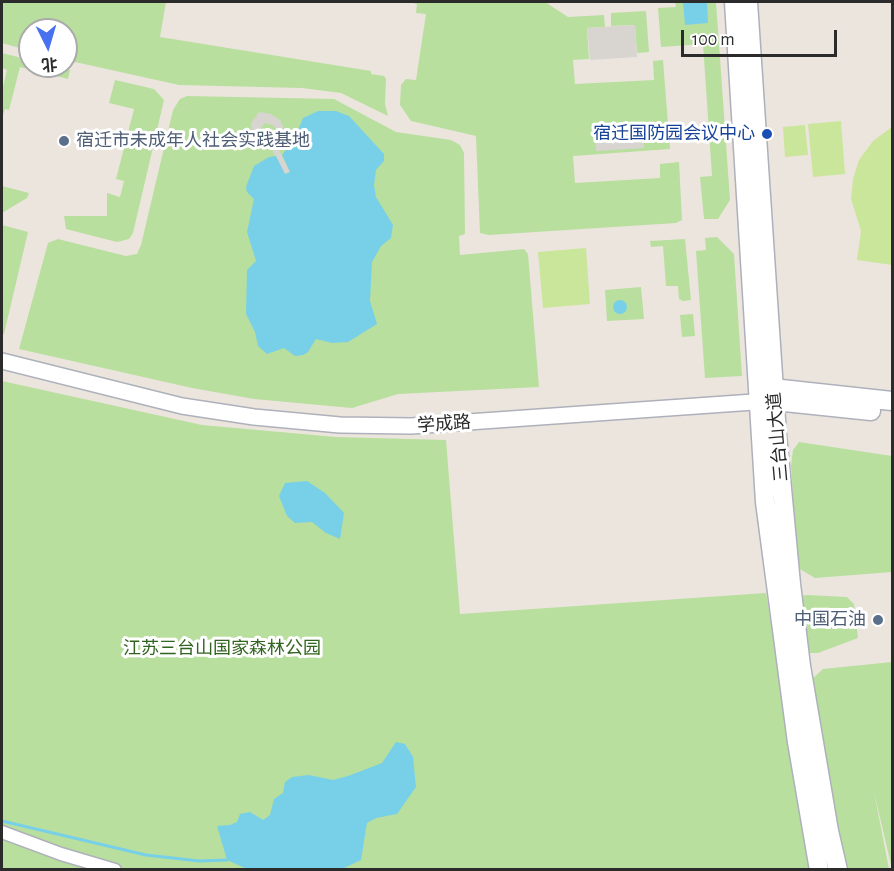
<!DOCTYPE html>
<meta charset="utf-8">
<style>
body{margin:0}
#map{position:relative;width:894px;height:871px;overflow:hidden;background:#ece5de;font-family:"Alegreya Sans","Noto Sans SC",sans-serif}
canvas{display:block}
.frame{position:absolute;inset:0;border:3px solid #2b2b2b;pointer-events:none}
.north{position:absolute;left:18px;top:18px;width:60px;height:60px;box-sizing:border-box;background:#fff;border:2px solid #aaa;border-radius:50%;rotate:175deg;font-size:16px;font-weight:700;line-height:24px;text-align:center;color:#2b2b2b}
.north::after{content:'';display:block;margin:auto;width:21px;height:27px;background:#4871ef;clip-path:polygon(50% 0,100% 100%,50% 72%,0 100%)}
.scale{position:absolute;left:681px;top:30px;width:156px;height:27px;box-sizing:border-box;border:3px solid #2b2b2b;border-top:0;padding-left:8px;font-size:18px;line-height:21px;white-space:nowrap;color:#2b2b2b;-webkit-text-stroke:4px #fff;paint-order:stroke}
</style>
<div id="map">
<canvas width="894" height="871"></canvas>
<div class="frame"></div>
<div class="north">北</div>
<div class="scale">100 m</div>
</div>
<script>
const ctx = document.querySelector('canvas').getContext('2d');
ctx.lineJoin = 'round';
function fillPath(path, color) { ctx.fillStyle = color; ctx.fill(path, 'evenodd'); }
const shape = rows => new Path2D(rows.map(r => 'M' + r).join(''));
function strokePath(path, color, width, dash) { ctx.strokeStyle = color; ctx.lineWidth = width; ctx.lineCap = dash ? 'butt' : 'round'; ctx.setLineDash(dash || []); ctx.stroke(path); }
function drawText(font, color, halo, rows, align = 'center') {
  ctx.font = font + ' "Alegreya Sans","Noto Sans SC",sans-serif'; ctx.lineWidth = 6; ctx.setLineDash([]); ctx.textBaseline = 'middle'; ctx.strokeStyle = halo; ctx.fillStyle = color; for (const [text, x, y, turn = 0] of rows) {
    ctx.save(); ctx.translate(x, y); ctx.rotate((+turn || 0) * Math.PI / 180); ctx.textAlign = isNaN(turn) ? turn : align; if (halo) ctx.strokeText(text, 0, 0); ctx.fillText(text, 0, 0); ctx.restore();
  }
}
fillPath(shape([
 [2,2,166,2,160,37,371,71,371,74,384,76,386,79,385,104,388,116,341,93,302,88,179,85,66,60,66,30,30,30,30,51,2,43],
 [408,2,545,2,568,17,604,15,605,27,587,28,589,59,573,60,575,84,654,80,653,61,663,60,670,149,573,156,575,183,660,178,660,164,679,162,682,220,676,223,489,235,480,233,476,136,411,121,400,105,401,85,406,79,416,80,426,14,416,13,417,4],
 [675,2,716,2,730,200,718,219,704,219,700,177,712,176,703,44,661,47,658,8,676,7],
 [646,11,649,52,637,53,635,25,611,26,611,13],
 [2,53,30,60,30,66,55,66,70,70,68,79,20,67,9,110,5,109,2,118,2,91,7,70,2,68],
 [115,80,154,89,164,100,133,233,129,239,117,242,66,229,64,216,107,216,107,193,120,197,124,181,116,179,134,109,109,103],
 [187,96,334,99,396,132,451,140,460,145,464,153,465,234,459,236,460,255,524,249,528,254,539,387,398,394,352,408,254,399,192,388,19,349,48,243,58,239,126,256,137,254,141,245,173,110,180,99],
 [2,186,29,193,27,198,2,213],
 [2,225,28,232,4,334,2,334],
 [717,237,734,254,742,376,705,378,696,251,706,250,705,238],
 [685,239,691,300,683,301,679,299,678,286,666,286,663,246,651,247,650,241],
 [641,287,644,319,607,321,605,290],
 [693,314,695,336,682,337,680,315],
 [2,381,202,425,336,437,446,440,460,614,766,593,814,869,2,870],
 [799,442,892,456,892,572,815,578,798,568,791,466,793,450],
 [807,595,847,597,854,604,858,638,818,653,808,653,801,596],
 [892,662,892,869,874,792,889,869,843,869,809,682,823,669]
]), '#b8df9e');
fillPath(shape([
 [841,121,845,174,813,177,808,124],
 [805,125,808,155,785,157,783,127],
 [892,127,892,265,857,260,861,231,851,199,853,179,859,160,873,141],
 [586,248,590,304,543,308,538,252]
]), '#cae69a');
fillPath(shape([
 [635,25,637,57,590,60,587,28],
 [259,112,271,114,280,120,283,126,283,137,278,148,290,172,285,174,272,150,262,148,253,140,251,123],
 [265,123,273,125,276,130,274,138,268,140,260,137,258,132],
 [642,122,644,148,596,151,595,125]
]), '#d8d5d1');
fillPath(shape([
 [683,2,707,2,708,23,685,25],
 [318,111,336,111,349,116,384,154,384,161,376,170,374,185,376,197,393,225,391,238,381,246,372,262,370,301,377,324,348,342,332,343,316,339,308,352,303,355,295,356,284,348,267,354,258,346,255,332,246,314,247,270,256,261,247,232,254,199,247,192,246,187,254,166,269,157,276,156,285,174,290,172,282,155,294,140,303,118],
 '613 307a7 7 0 1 1 14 0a7 7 0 1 1-14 0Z',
 [307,481,325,493,344,513,340,539,326,533,312,522,295,523,287,516,279,496,285,483],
 [396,742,405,744,413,757,416,787,397,814,376,818,367,823,361,860,340,870,247,869,227,860,217,826,230,825,237,822,240,814,250,812,263,820,270,815,274,799,283,793,285,782,292,777,309,775,333,780,348,776,382,763]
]), '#77d0e8');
strokePath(shape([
 [2,821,146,855,199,861,227,860]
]), '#77d0e8', 3);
const minor = shape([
 [2,832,61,854,115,870]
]);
const tertiary = shape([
 [2,361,182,406,254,417,340,425,411,426,768,401]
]);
const secondary = shape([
 [734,2,765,502,797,742,819,870],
 [748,2,777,435,791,584,801,666,829,831,838,870],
 [763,387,892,401],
 [775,401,871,411]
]);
strokePath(minor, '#aeb1bb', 15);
strokePath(tertiary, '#aeb1bb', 18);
strokePath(secondary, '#aeb1bb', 21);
strokePath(minor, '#fff', 12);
strokePath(tertiary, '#fff', 15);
strokePath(secondary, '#fff', 18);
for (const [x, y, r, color] of [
 [767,134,6,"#1a4fb4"],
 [64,141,6,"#5c6f8a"],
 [878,620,6,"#5c6f8a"]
]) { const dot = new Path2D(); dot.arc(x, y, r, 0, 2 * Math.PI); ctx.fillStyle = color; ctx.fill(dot); strokePath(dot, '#fff', 2); }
drawText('18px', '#164399', '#fff', [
 ["宿迁国防园会议中心",755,134]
], 'right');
drawText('18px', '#4e5e75', '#fff', [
 ["宿迁市未成年人社会实践基地",76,141],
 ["中国石油",866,620,"right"]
], 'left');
drawText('18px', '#2b2b2b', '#fff', [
 ["学成路",444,424,-4],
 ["三台山大道",778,437,-95]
]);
drawText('18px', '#31651f', '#fff', [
 ["江苏三台山国家森林公园",222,649]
]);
</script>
